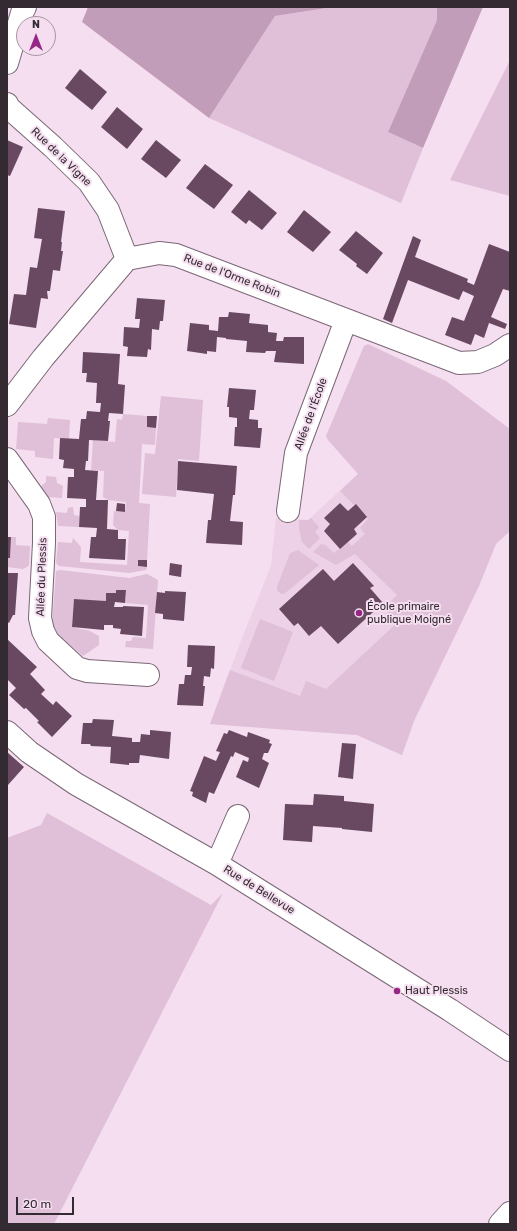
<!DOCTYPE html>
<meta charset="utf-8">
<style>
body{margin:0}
#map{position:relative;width:517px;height:1231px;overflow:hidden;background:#f4deef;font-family:Rubik,sans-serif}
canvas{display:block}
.frame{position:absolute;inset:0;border:8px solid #342b32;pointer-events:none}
.north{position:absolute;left:16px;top:16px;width:40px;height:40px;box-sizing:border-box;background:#f4deef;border:1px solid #a796a3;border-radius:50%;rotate:0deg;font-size:11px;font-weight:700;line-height:16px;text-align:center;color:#342b32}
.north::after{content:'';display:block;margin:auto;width:14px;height:18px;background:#962787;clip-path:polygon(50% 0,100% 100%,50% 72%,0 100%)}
.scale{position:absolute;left:16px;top:1197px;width:58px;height:18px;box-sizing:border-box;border:2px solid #342b32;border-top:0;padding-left:5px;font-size:12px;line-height:14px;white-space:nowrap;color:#342b32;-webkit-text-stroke:3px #f4deef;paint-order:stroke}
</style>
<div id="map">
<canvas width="517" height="1231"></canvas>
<div class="frame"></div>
<div class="north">N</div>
<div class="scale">20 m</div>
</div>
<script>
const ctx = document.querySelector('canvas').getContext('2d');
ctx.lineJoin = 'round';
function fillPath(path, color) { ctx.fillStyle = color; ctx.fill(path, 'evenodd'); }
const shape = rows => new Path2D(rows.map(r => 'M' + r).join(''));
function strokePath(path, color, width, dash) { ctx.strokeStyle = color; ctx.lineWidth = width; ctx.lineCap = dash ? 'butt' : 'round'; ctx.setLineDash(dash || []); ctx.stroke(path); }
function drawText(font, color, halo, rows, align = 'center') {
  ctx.font = font + ' Rubik,sans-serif'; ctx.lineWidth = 4; ctx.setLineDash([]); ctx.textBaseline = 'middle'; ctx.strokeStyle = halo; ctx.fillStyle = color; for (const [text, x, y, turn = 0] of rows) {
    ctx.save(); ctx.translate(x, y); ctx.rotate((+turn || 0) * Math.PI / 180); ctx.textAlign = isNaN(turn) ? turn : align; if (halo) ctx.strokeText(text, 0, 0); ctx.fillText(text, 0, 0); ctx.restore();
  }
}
fillPath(shape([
 [358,474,411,531,414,721,402,755,357,735,210,724,242,638,271,566,276,518,308,520]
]), '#edd1e6');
fillPath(shape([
 [328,7,437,7,437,20,388,132,423,148,401,203,209,118,275,16,327,8],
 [510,60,510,196,450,180],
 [368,344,446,381,510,429,510,531,496,544,479,586,414,721,402,755,357,735,210,724,230,670,300,696,306,681,326,689,397,623,384,608,397,595,355,554,336,565,313,552,321,544,323,545,324,544,334,553,348,542,352,546,365,534,360,528,368,519,340,491,358,474,328,440,326,436,364,346],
 [161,396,203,400,199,461,178,459,176,497,142,494,145,453,155,454],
 [123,414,147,416,147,427,156,428,155,445,142,444,139,503,150,504,147,560,138,560,138,566,147,567,146,570,129,573,59,566,56,563,58,542,72,543,73,538,81,547,80,562,127,565,129,531,118,530,113,525,114,511,125,512,126,502,108,500,103,497,104,471,91,470,93,440,115,442,117,419,122,420],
 [48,418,70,420,69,439,54,438,53,459,35,457,35,451,16,449,18,422,47,424],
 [46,476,56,477,57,483,63,486,62,498,48,497,41,486,46,482],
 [73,507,74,515,79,516,79,527,58,526,56,512,67,513,68,508],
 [311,518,319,527,315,532,320,538,309,549,302,542,299,529,299,520,308,520],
 [11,537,16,537,16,545,30,546,29,565,27,567,23,569,7,567,7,558,10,558],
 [298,550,319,565,284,594,281,594,277,590,277,587,290,553],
 [60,570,129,578,147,574,158,580,153,649,125,647,126,641,131,641,133,637,146,638,148,605,125,603,126,591,116,590,116,593,107,593,106,601,74,600,72,627,90,631,99,636,99,645,83,656,56,633,52,625,56,571],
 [260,619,293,632,274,681,241,668],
 [47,813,211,905,223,893,54,1224,7,1224,7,838,41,825]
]), '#e0bfd8');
fillPath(shape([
 [88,7,328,7,327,8,275,16,209,118,82,22],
 [437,7,483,7,423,148,388,132,437,20]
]), '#c29dba');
fillPath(shape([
 [80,69,107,92,92,110,65,88],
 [117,107,143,129,127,149,101,127],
 [7,140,23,147,10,176,7,175],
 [156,140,181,160,166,178,141,159],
 [205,164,233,185,214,209,186,188],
 [249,190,277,213,262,230,249,220,246,224,231,212],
 [38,208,65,211,61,242,62,242,61,251,63,251,60,271,53,270,50,291,47,291,48,299,41,298,36,328,9,324,14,294,26,295,30,267,37,268,42,239,34,238],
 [304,210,331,232,313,252,287,232],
 [356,231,383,253,367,274,356,266,357,264,339,250],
 [413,236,421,240,415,257,468,279,467,282,474,285,489,244,510,252,510,291,503,289,491,317,507,324,505,329,489,323,484,338,475,334,471,345,445,335,452,317,464,321,474,296,463,291,459,300,408,280,392,323,383,319],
 [137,298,165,300,163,321,160,321,159,330,152,329,151,350,148,349,147,357,127,356,128,347,123,346,124,327,139,328,140,319,135,319],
 [229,312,250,314,249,323,268,325,268,332,277,333,276,341,283,341,284,337,304,337,304,364,274,362,276,351,266,351,265,353,246,352,247,341,226,339,226,338,217,337,216,352,207,351,207,354,187,351,190,323,209,325,209,330,218,331,219,317,228,317],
 [83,352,120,354,118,384,125,385,123,414,109,413,108,421,110,421,108,441,89,440,88,461,86,461,85,470,98,471,96,500,108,500,107,529,118,530,118,539,126,539,125,560,89,558,91,537,96,537,97,528,79,527,80,507,86,507,86,499,67,498,68,477,74,477,74,469,63,468,64,460,59,459,60,438,79,439,81,419,86,419,87,411,100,412,101,403,96,403,97,383,86,382,87,373,82,373],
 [229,388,256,390,254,410,250,410,249,419,258,420,258,428,262,428,260,448,234,446,235,427,237,427,237,418,229,417,229,407,227,407],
 [147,416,157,416,156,428,147,427],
 [178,461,237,466,235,495,233,495,230,521,243,522,242,545,206,543,208,520,211,520,214,494,177,490],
 [117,503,125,504,125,512,116,511],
 [340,503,348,511,356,504,367,517,354,529,357,534,340,549,324,531,330,524,324,518],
 [7,537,11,537,10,558,7,558],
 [138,560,147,560,147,567,138,566],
 [170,563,182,565,181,577,169,575],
 [353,563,374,586,370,588,383,603,338,644,321,626,309,636,298,623,294,626,279,609,323,569,334,581],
 [7,573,18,573,15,615,13,615,9,623,7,622],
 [116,590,126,590,125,603,115,602,114,607,123,607,123,606,144,607,142,636,120,634,121,629,113,628,113,625,104,625,104,630,72,627,74,599,106,601,106,593,116,593],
 [165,591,186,592,184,621,163,619,163,614,155,613,157,592,165,593],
 [7,639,37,667,30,674,45,690,41,694,53,705,56,701,72,716,52,737,37,722,39,721,26,708,24,709,9,695,16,688,7,679],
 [188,645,215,646,214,669,211,668,210,677,204,676,203,686,205,686,203,706,177,705,179,684,184,684,185,675,191,675,192,667,187,667],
 [93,719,114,720,112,736,132,738,132,742,140,742,141,734,150,735,150,730,171,732,169,759,140,755,139,763,129,763,129,765,110,763,111,747,91,746,90,744,81,744,83,723,92,723],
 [229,730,247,737,248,732,270,740,269,743,272,744,268,753,264,753,262,759,269,763,259,788,236,777,243,760,248,762,249,758,235,752,233,757,231,756,214,794,209,792,206,803,192,796,193,792,190,791,204,756,216,761,220,752,216,751,224,733,227,734],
 [342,743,356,744,353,779,338,777],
 [7,752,24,767,8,785,7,784],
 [314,794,344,796,344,801,374,804,372,832,342,829,342,828,313,826,312,842,283,840,285,804,313,805]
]), '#694962');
const minor = shape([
 [7,63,22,13,25,7],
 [7,104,8,107,53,147,89,182,108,210,127,259],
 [7,405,43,358,127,259,159,253,176,255,459,363,478,362,495,355,510,345],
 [7,459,39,504,44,517,44,543,40,618,43,631,48,641,77,668,87,671,148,675],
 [288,511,296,453,346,320],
 [7,732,29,752,76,784,217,864,450,1010,510,1050],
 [217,864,238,816],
 [500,1224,510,1213]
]);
strokePath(minor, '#7b6776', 24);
strokePath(minor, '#fff', 22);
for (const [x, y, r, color] of [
 [359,613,4,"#962787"],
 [397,991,4,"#962787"]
]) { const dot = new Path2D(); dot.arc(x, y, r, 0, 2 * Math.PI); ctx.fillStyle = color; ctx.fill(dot); strokePath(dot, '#f4deef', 1.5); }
drawText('11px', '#342b32', '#f4deef', [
 ["Rue de la Vigne",61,157,44],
 ["Rue de l'Orme Robin",232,276,21],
 ["Allée de l'École",311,414,-70],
 ["Allée du Plessis",42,577,-88],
 ["Rue de Bellevue",259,890,32]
]);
drawText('11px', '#342b32', '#f4deef', [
 ["École primaire",367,607],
 ["publique Moigné",367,620],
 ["Haut Plessis",405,991]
], 'left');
</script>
